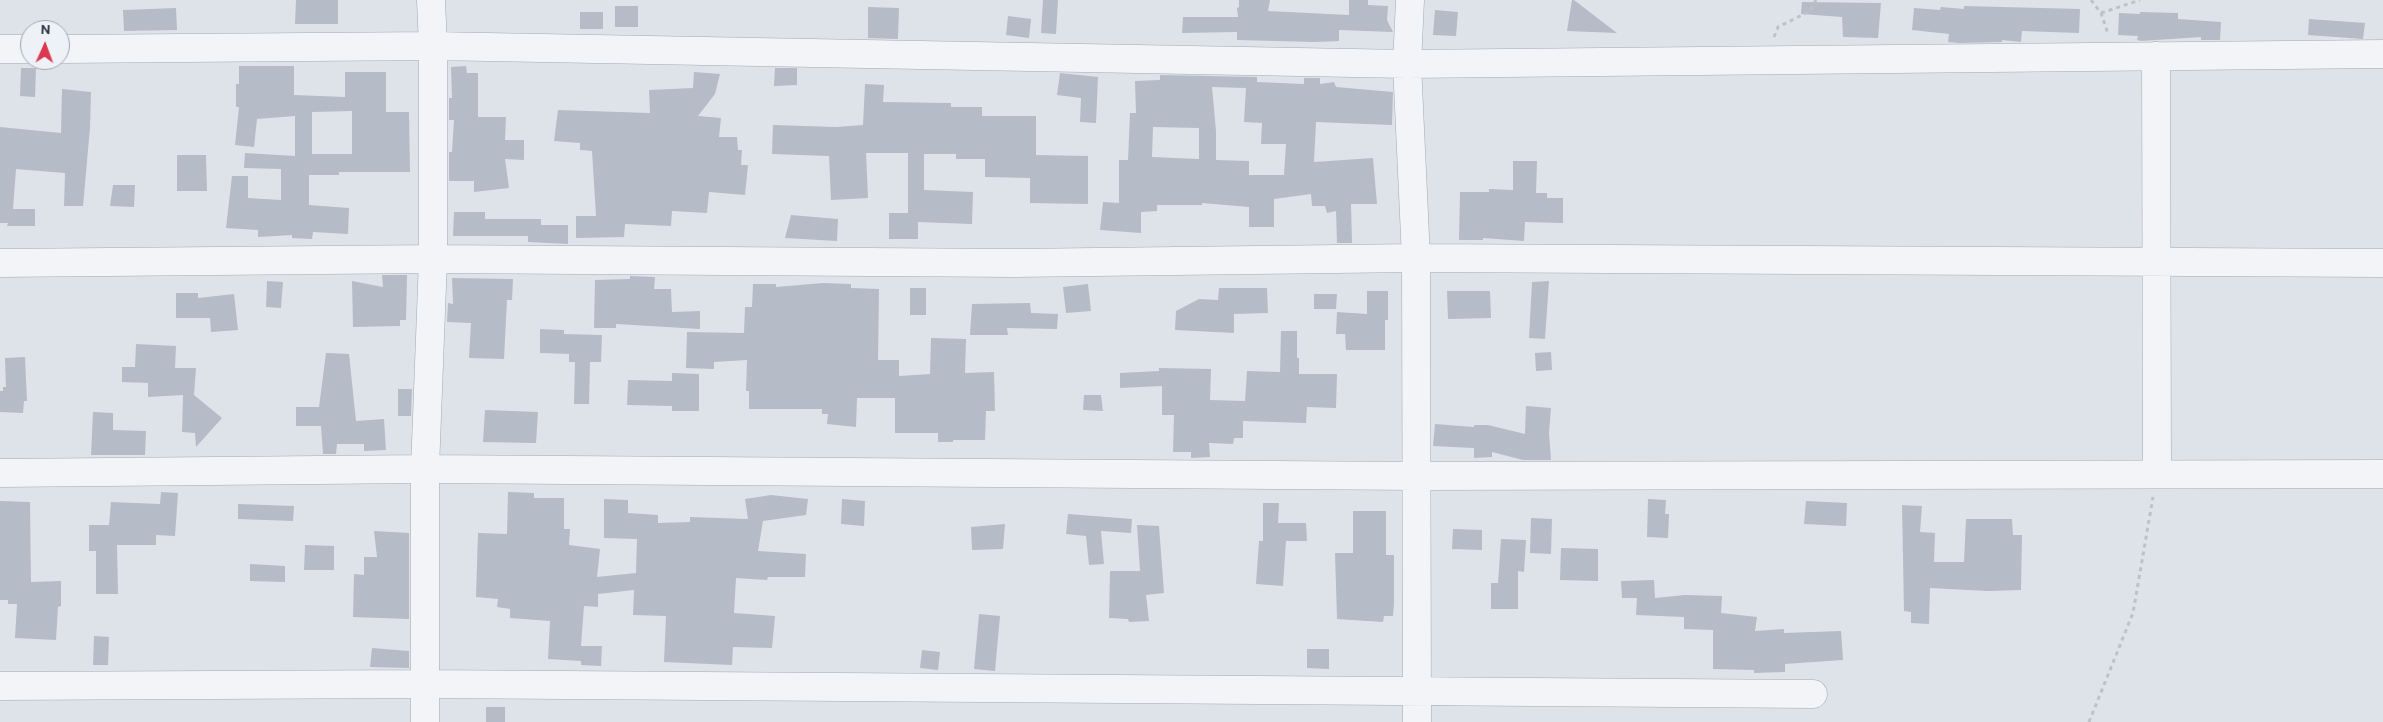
<!DOCTYPE html>
<style>
body{margin:0}
#map{position:relative;width:2383px;height:722px;overflow:hidden;background:#dee3e9;font-family:Overpass,sans-serif}
canvas{display:block}
.north{position:absolute;left:20px;top:20px;width:50px;height:50px;box-sizing:border-box;background:#eef2f7;border:1px solid #9ea4af;border-radius:50%;rotate:2deg;font-size:14px;font-weight:700;line-height:20px;text-align:center;color:#263042}
.north::after{content:'';display:block;margin:auto;width:18px;height:22px;background:#db374f;clip-path:polygon(50% 0,100% 100%,50% 72%,0 100%)}
</style>
<div id="map">
<canvas width="2383" height="722"></canvas>
<div class="north">N</div>
</div>
<script>
const ctx = document.querySelector('canvas').getContext('2d');
ctx.lineJoin = 'round';
function fillPath(path, color) { ctx.fillStyle = color; ctx.fill(path, 'evenodd'); }
const shape = rows => new Path2D(rows.map(r => 'M' + r).join(''));
function strokePath(path, color, width, dash) { ctx.strokeStyle = color; ctx.lineWidth = width; ctx.lineCap = dash ? 'butt' : 'round'; ctx.setLineDash(dash || []); ctx.stroke(path); }
fillPath(shape([
 [296,0,338,0,338,24,295,24],
 [1043,0,1058,0,1056,34,1041,33],
 [1239,0,1270,0,1268,11,1349,15,1349,0,1368,0,1368,5,1388,6,1387,20,1393,32,1339,30,1339,41,1315,42,1237,40,1237,32,1182,33,1183,17,1238,17,1237,8,1239,7],
 [1572,0,1574,0,1617,33,1567,31],
 [1802,2,1881,3,1878,38,1843,37,1842,17,1801,14],
 [615,6,638,6,638,27,615,27],
 [1964,6,2080,9,2079,33,2022,31,2021,42,2002,40,2002,42,1959,43,1948,42,1949,34,1912,30,1914,8,1940,10,1941,7,1964,9],
 [868,7,899,8,898,39,868,38],
 [176,8,177,30,124,31,123,10],
 [1435,10,1458,12,1456,36,1433,35],
 [580,12,603,12,603,29,580,29],
 [2140,12,2178,13,2178,19,2221,22,2220,40,2201,40,2201,37,2141,41,2137,40,2138,36,2118,35,2119,13,2140,14],
 [1008,16,1031,19,1029,38,1006,35],
 [2309,19,2365,23,2363,39,2308,35],
 [239,66,294,66,294,95,345,97,345,72,386,72,386,112,409,112,410,172,339,172,339,175,309,175,309,205,349,208,348,234,313,232,312,239,292,238,292,235,258,237,258,230,226,228,232,176,248,176,248,198,281,200,281,169,244,168,245,153,295,156,295,116,257,119,254,147,235,145,239,107,236,107,236,84,239,84],
 [352,111,352,154,312,154,312,112],
 [466,66,467,73,478,73,478,117,506,117,505,140,524,140,524,160,505,159,509,188,474,192,474,181,449,181,449,152,452,152,454,120,449,120,449,98,452,98,451,67],
 [21,68,36,68,35,97,20,96],
 [775,68,797,68,797,85,774,86],
 [694,72,720,74,715,94,698,116,721,118,719,137,737,137,738,150,742,150,741,165,748,165,745,195,709,192,707,213,672,211,671,226,625,224,624,237,576,238,576,216,596,216,592,151,580,150,580,143,554,141,558,110,650,113,649,90,693,88],
 [1060,73,1098,77,1096,123,1080,122,1081,98,1057,95],
 [1160,75,1257,77,1257,82,1304,84,1304,78,1320,78,1320,84,1334,82,1336,87,1393,92,1392,125,1316,122,1314,162,1373,158,1377,204,1351,204,1352,243,1337,243,1336,211,1327,213,1325,206,1312,206,1311,194,1274,199,1274,227,1249,227,1249,207,1202,203,1202,205,1157,205,1157,211,1141,212,1141,233,1100,230,1103,202,1119,203,1119,160,1128,160,1130,113,1136,113,1135,81,1160,80],
 [1212,87,1246,88,1244,122,1262,123,1261,144,1286,144,1284,175,1249,175,1249,161,1216,160,1216,131],
 [1153,127,1199,128,1199,159,1152,157],
 [865,84,884,85,883,102,951,103,951,107,982,107,982,116,1036,116,1036,155,1088,156,1088,204,1030,203,1030,178,985,177,985,159,956,159,956,154,924,154,924,190,973,192,972,224,918,222,918,239,889,239,889,213,908,213,908,153,866,153,868,198,831,200,829,156,772,154,773,125,836,127,863,125],
 [62,89,91,92,90,128,83,206,64,206,65,173,16,169,13,209,35,209,35,226,7,226,8,223,0,223,0,127,61,133],
 [177,155,206,155,207,191,177,191],
 [1513,161,1537,161,1536,193,1547,193,1547,198,1563,198,1563,223,1525,222,1524,241,1483,238,1483,240,1459,240,1460,192,1489,192,1489,189,1513,190],
 [113,185,135,185,134,207,110,206],
 [454,212,485,212,485,219,541,219,541,225,568,225,568,244,528,242,528,236,453,236],
 [791,215,838,219,837,241,785,238],
 [382,275,407,275,406,320,400,320,400,326,353,327,352,281,383,287],
 [630,276,655,277,654,289,671,289,672,312,700,311,700,329,616,324,616,328,594,328,595,280,630,279],
 [452,278,513,279,512,300,507,300,504,359,469,358,471,323,447,322,448,303,453,304],
 [267,281,283,282,281,308,266,307],
 [1549,281,1545,339,1529,338,1532,282],
 [823,283,851,284,851,288,879,289,878,360,899,360,899,376,930,374,931,338,966,339,965,373,994,372,995,411,986,411,985,440,953,440,953,442,938,442,938,433,895,433,895,398,857,398,856,427,827,424,828,414,822,414,822,409,749,409,749,391,746,391,747,360,714,362,714,369,686,368,687,332,744,333,745,307,752,307,753,284,776,284,776,287],
 [1088,284,1091,311,1066,313,1063,287],
 [910,288,926,288,926,315,910,315],
 [1219,288,1267,288,1268,313,1234,314,1234,333,1175,330,1176,311,1199,299,1218,300],
 [1367,291,1388,291,1388,320,1385,320,1385,350,1346,350,1345,334,1336,334,1337,312,1367,314],
 [1447,291,1490,291,1491,318,1448,319],
 [176,293,198,293,198,298,234,294,238,330,211,332,210,318,176,318],
 [1314,294,1337,294,1336,309,1314,309],
 [1030,303,1031,313,1058,314,1057,329,1007,328,1008,335,970,335,972,304],
 [540,329,564,330,564,334,602,335,601,362,590,362,589,404,574,404,575,362,569,362,569,354,540,353],
 [1281,331,1297,331,1297,358,1299,358,1299,374,1337,374,1336,408,1307,407,1306,423,1243,421,1243,438,1234,438,1233,444,1209,443,1210,457,1191,458,1191,452,1173,452,1174,415,1162,415,1162,386,1120,388,1120,373,1159,371,1159,368,1211,369,1210,400,1245,401,1247,371,1280,372],
 [136,344,176,346,175,368,196,368,194,395,222,418,196,447,195,433,182,432,183,395,148,397,148,383,122,382,122,367,135,367],
 [1551,352,1552,370,1536,371,1535,353],
 [326,353,349,354,356,421,384,419,386,450,364,451,364,444,337,444,336,454,323,454,321,426,296,426,296,407,319,407],
 [25,357,27,401,24,401,23,413,0,412,0,391,3,391,3,387,6,387,5,358],
 [672,373,699,374,699,411,672,411,672,406,627,405,628,380,672,381],
 [398,389,412,389,411,416,398,416],
 [1084,395,1101,395,1103,411,1083,410],
 [1526,406,1551,408,1549,433,1551,460,1523,460,1492,452,1492,457,1474,458,1474,448,1433,446,1435,424,1474,427,1474,425,1488,425,1525,434],
 [485,410,538,412,536,443,483,442],
 [93,412,113,413,113,430,146,431,145,455,91,455],
 [161,492,178,493,175,536,156,535,156,545,117,545,118,594,96,594,96,551,89,551,89,525,109,525,111,502,160,504],
 [508,492,534,493,534,498,564,498,564,529,570,529,569,545,600,549,597,577,636,573,637,539,604,538,604,499,628,500,628,513,658,515,658,523,690,522,690,517,748,519,745,499,771,495,808,499,806,515,763,521,758,551,806,554,805,577,768,577,767,580,736,578,734,613,775,616,772,648,733,647,732,665,664,662,666,616,633,615,634,590,598,594,598,607,584,606,581,646,602,646,601,666,581,665,581,661,548,659,550,621,510,618,510,609,497,607,498,599,476,597,478,533,507,534],
 [842,499,865,501,864,526,841,524],
 [1648,499,1666,500,1665,514,1669,514,1668,538,1647,537],
 [0,501,30,502,31,582,61,581,61,606,58,607,56,640,15,638,17,604,8,604,8,600,0,600],
 [1806,501,1847,503,1846,526,1804,524],
 [1263,503,1279,503,1278,523,1306,523,1307,541,1286,541,1283,586,1256,584,1259,541,1263,541],
 [238,504,294,506,293,521,238,519],
 [1902,505,1922,506,1920,532,1935,533,1934,562,1964,562,1966,519,2012,519,2013,535,2022,535,2021,590,1988,591,1930,588,1929,624,1911,623,1911,612,1904,611],
 [1353,511,1386,511,1386,555,1394,555,1394,603,1393,616,1384,616,1383,622,1337,619,1335,553,1353,553],
 [1068,514,1132,519,1131,533,1101,531,1104,564,1089,565,1086,536,1066,534],
 [1531,518,1552,519,1551,554,1530,553],
 [1005,524,1003,549,972,550,971,527],
 [1137,525,1159,526,1164,593,1146,595,1149,621,1129,622,1128,619,1109,618,1110,571,1140,571],
 [1453,529,1482,530,1482,550,1452,549],
 [374,531,409,533,409,619,353,617,354,574,364,575,364,557,377,557],
 [1501,539,1526,540,1524,572,1518,571,1518,609,1491,609,1491,583,1498,583],
 [305,545,334,546,334,570,304,570],
 [1561,548,1598,549,1598,581,1560,580],
 [250,564,285,566,285,582,250,581],
 [1654,580,1655,598,1685,595,1722,596,1721,613,1757,617,1755,631,1784,629,1784,633,1841,631,1843,660,1785,664,1785,672,1754,673,1754,670,1713,669,1713,630,1684,629,1684,617,1636,615,1637,598,1622,598,1621,581],
 [979,614,1000,616,995,671,974,669],
 [94,636,109,637,108,665,93,665],
 [372,648,409,651,409,668,370,667],
 [1307,649,1329,649,1329,669,1307,668],
 [922,650,940,652,938,670,920,668],
 [486,707,505,707,505,722,486,722]
]), '#b5bcc7');
const minor = shape([
 [1410,0,1407,64,1416,258,1417,722],
 [0,49,30,49],
 [60,49,433,46,1407,64,2383,54],
 [2156,56,2157,474],
 [0,263,433,259,1015,263,1416,258,2383,263],
 [0,473,425,469,1417,476,2383,474],
 [0,686,424,684,1813,694],
 [425,722,425,469,433,259,433,46,431,0]
]);
strokePath(minor, '#a3aab4', 29);
strokePath(shape([
 [2091,0,2101,13,2108,34],
 [2101,13,2140,0],
 [1774,37,1778,27,1810,11,1816,0],
 [2089,722,2133,613,2153,497]
]), '#bdc1c8', 3, [4, 4]);
strokePath(minor, '#f2f4f7', 28);
</script>
